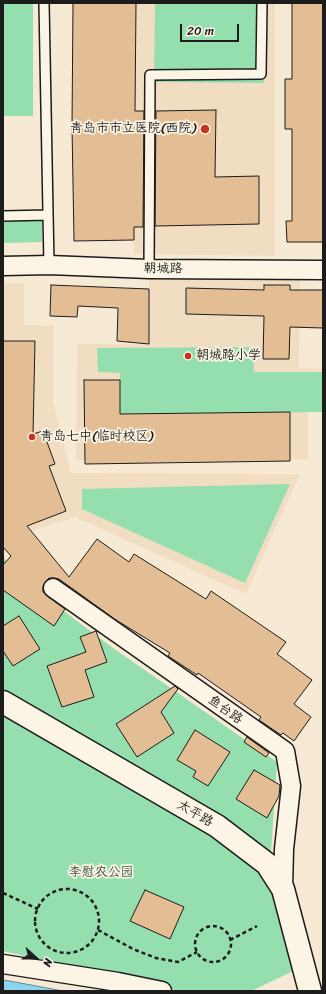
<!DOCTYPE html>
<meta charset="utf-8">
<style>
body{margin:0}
#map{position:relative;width:326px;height:994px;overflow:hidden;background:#f7ead5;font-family:Sriracha,sans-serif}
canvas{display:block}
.frame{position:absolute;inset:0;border:4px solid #1c1c1c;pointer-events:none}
.north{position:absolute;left:16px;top:938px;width:40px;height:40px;-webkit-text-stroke:3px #fcf5e5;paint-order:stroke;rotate:111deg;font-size:11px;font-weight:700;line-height:16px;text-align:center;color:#1c1c1c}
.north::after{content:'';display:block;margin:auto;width:14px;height:18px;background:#1c1c1c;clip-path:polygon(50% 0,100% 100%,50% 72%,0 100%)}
.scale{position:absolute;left:180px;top:24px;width:59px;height:18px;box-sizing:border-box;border:2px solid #1c1c1c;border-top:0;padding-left:5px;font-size:12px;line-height:14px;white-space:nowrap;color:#1c1c1c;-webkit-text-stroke:3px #fcf5e5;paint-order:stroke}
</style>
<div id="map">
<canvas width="326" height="994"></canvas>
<div class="frame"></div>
<div class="north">N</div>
<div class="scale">20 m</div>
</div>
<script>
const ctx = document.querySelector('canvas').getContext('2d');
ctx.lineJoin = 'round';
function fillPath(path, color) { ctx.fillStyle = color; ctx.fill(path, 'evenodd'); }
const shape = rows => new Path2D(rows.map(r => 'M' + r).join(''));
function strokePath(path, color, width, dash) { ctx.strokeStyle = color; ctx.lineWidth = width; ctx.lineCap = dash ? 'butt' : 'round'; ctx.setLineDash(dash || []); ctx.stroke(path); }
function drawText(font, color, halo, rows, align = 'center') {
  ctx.font = font + ' Sriracha,"LXGW WenKai TC",sans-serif'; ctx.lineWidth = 3.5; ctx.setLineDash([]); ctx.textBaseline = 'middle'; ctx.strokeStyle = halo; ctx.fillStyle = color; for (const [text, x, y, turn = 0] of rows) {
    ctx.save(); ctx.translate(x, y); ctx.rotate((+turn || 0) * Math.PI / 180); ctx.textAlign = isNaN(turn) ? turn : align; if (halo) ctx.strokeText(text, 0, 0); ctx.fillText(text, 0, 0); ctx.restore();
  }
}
fillPath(shape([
 [136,3,275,3,275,256,134,254],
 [149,269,300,269,299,368,323,369,323,412,308,412,308,459,76,460,77,344,148,344],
 [3,283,24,283,24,325,53,326,53,401,71,473,300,474,246,594,75,517,3,541]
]), '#f1ddc2');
fillPath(shape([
 [3,3,33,3,33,116,3,116],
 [155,3,264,3,264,83,154,82],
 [3,218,42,218,42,242,3,243],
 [253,347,254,372,323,372,323,412,120,414,120,373,98,372,97,348],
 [290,484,245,583,82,509,82,489],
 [3,557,29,585,113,648,277,762,271,853,267,864,304,966,251,991,180,991,3,951]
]), '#95dead');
const water = shape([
 [3,980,15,982,63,991,3,991,3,980]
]);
fillPath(water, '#8dd4ef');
strokePath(water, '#608a9b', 1);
const building = shape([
 [73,3,136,3,135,111,144,111,143,227,134,227,134,240,74,241,72,126,73,3],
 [292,3,323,3,323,242,287,242,286,221,292,221,292,129,285,129,285,79,292,79,292,3],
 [216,110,215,177,259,176,259,224,155,226,156,111,216,110],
 [51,285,149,289,149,344,117,341,118,308,78,306,77,317,50,316,51,285],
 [264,285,290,285,290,290,323,290,323,328,290,327,289,359,263,359,264,316,186,314,186,288,264,290,264,285],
 [3,341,35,341,33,434,43,431,55,464,49,466,66,511,27,526,69,577,97,539,129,562,134,554,206,599,211,591,286,642,277,654,312,680,294,704,311,717,294,741,283,733,281,735,259,720,261,717,198,673,197,675,171,658,168,656,170,653,116,620,59,579,54,578,49,578,45,582,43,587,43,592,47,596,65,609,54,626,3,590,3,565,11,556,3,547,3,341],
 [84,380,120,380,120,414,290,412,290,461,85,464,84,380],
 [19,616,40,649,13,666,3,651,3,626,19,616],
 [96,631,107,662,85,670,94,697,62,707,47,666,86,652,80,637,96,631],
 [175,686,178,689,161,712,174,733,137,757,116,724,175,686],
 [195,730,230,752,208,786,193,777,196,771,177,760,195,730],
 [247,737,269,753,266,757,244,742,247,737],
 [254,770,280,785,279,796,267,818,236,799,254,770],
 [145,890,184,907,170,939,130,921,145,890]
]);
fillPath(building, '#e3be94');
strokePath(building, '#1c1c1c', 1);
const service = shape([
 [44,3,49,265],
 [3,216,48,215],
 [149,269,150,75,261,74,262,3]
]);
const minor = shape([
 [3,266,49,265,149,269,323,270],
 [53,588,285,751,291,786,284,849,283,889],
 [3,964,118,982,162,991]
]);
const secondary = shape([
 [3,702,217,826,267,864,283,889,310,991]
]);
strokePath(service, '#1c1c1c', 12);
strokePath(minor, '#1c1c1c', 21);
strokePath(secondary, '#1c1c1c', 25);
strokePath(shape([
 '35 921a32 32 0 1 1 64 0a32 32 0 1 1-64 0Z',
 [3,893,38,909],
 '195 944a18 18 0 1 1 36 0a18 18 0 1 1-36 0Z',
 [98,930,133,949,156,958,178,962,197,952],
 [230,940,257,926]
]), '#1c1c1c', 2.5, [4, 3]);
strokePath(service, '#fcf5e5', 9);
strokePath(minor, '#fcf5e5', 18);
strokePath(secondary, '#fcf5e5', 22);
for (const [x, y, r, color] of [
 [205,129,5,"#c8321e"],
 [188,356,4,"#c8321e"],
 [32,437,4,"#c8321e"]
]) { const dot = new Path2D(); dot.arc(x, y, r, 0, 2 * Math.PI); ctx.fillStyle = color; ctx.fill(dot); strokePath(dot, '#fcf5e5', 1.5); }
drawText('13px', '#1c1c1c', '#fcf5e5', [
 ["青岛市市立医院(西院)",196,129,"right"],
 ["朝城路小学",196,356],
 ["青岛七中(临时校区)",40,437]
], 'left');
drawText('13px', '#1c1c1c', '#fcf5e5', [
 ["朝城路",163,269,1],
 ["鱼台路",225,710,35],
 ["太平路",195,814,30]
]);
drawText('13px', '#405648', '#fcf5e5', [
 ["李慰农公园",101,873]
]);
</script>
